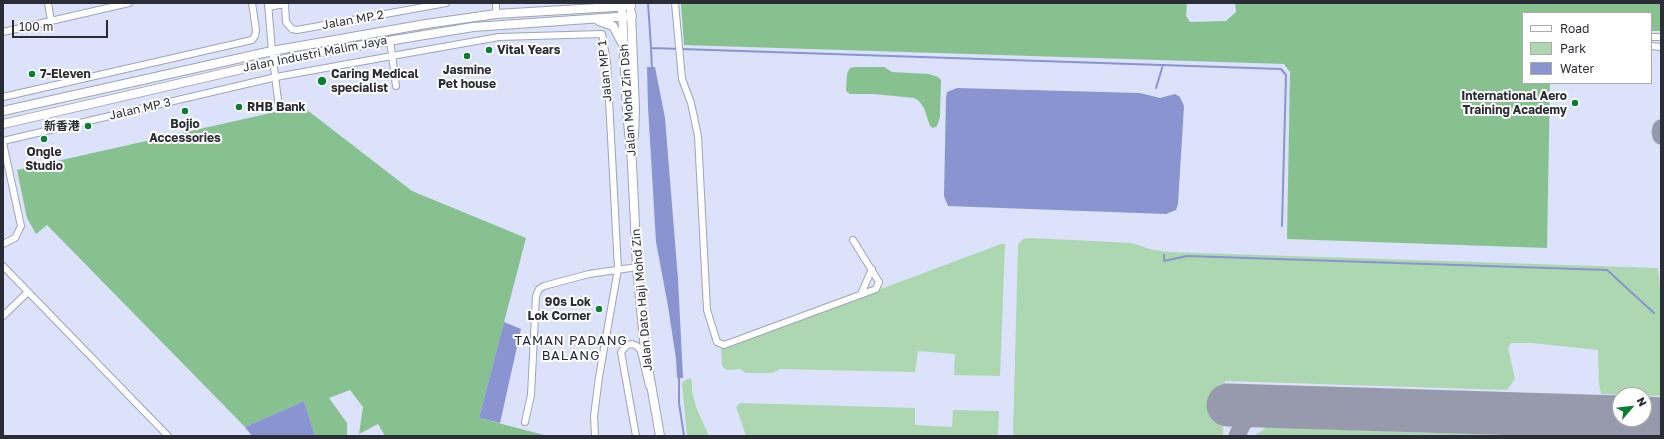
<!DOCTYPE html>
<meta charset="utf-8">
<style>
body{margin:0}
#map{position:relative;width:1664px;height:439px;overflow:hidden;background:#dce2fa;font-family:"Golos Text",sans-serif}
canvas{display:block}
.frame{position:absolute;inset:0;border:4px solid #2b2d36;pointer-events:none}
.legend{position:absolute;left:1522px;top:12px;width:130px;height:72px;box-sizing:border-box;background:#fff;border:1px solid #aaabaf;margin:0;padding:5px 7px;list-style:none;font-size:12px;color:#2b2d36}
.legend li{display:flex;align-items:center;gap:8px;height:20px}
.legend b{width:20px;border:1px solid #aaabaf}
.north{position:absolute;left:1612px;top:387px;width:40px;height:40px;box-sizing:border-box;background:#fff;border:1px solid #aaabaf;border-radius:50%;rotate:62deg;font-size:11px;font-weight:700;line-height:16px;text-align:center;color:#2b2d36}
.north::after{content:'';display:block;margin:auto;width:14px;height:18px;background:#0d7d33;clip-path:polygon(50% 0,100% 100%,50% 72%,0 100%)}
.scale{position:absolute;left:12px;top:20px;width:96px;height:18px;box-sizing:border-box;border:2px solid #2b2d36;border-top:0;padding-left:5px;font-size:12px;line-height:14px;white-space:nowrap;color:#2b2d36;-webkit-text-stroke:3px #fff;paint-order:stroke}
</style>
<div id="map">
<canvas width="1664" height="439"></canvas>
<div class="frame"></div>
<ul class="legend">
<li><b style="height:5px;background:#fff"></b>Road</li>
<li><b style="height:11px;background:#acd7b1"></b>Park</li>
<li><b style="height:11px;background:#8994d1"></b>Water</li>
</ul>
<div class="north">N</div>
<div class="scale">100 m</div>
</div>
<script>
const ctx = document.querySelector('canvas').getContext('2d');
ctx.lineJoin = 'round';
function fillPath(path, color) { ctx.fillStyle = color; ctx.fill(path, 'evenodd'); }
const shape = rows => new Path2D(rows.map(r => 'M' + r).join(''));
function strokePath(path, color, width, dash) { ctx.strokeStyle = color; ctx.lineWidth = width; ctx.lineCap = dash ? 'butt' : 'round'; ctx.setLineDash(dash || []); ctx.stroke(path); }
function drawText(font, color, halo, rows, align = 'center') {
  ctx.font = font + ' "Golos Text","Noto Sans SC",sans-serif'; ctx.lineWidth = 4; ctx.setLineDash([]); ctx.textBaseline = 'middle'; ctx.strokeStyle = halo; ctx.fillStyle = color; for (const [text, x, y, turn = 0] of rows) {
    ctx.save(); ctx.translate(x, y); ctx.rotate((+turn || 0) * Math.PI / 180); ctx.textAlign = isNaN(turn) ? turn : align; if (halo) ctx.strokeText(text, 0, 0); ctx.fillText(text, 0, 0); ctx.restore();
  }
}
fillPath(shape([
 [1032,238,1131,243,1154,250,1167,252,1658,268,1661,295,1661,396,1601,394,1599,383,1598,350,1532,343,1511,343,1508,348,1515,379,1507,390,1225,381,1223,436,1013,436,1018,245,1023,239],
 [1001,244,1005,244,1000,376,954,375,955,354,918,351,915,372,780,369,773,373,746,373,740,369,727,370,722,366,721,349],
 [687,379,691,379,692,383,692,392,696,407,709,436,687,436,682,383],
 [740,403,915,408,915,425,952,427,953,410,999,411,998,436,746,436,736,407],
 [1267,427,1529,436,1254,436]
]), '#acd7b1');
fillPath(shape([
 [681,3,1187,3,1186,16,1190,22,1226,21,1236,12,1235,3,1661,3,1661,31,1651,31,1651,13,1523,13,1523,83,1550,83,1547,248,1287,239,1290,72,1284,64,684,45],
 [855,67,884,67,892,72,929,74,938,77,941,80,940,117,937,126,933,128,930,126,924,108,919,101,914,98,874,94,850,94,846,91,847,74,850,68],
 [302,106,412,191,526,238,479,418,548,436,385,436,378,424,359,434,363,407,350,390,329,398,347,423,347,436,315,436,304,401,245,427,47,225,36,234,27,218,17,170]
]), '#88c190');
fillPath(shape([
 [647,67,655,67,665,118,678,279,683,378,677,378,676,359,668,306,656,242,648,107],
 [957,88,1140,93,1160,98,1175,94,1180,97,1184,106,1178,204,1176,210,1166,214,948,206,944,196,946,98,947,92],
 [504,322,521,329,500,423,479,418],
 [304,401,315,436,252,436,245,427]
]), '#8994d1');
strokePath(shape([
 [648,3,651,48,1281,69,1286,75,1282,226],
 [651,48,652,69],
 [1156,88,1163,65],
 [1164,255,1164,261,1187,256,1607,270,1654,313],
 [679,376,679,403,684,436]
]), '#8994d1', 2);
strokePath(shape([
 [1661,128,1660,132,1661,136],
 [1237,436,1243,423,1253,415,1265,409,1290,407]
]), '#969aac', 17);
strokePath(shape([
 [1228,405,1620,417],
 [1644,418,1661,419]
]), '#969aac', 43);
const minor = shape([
 [48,3,51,21],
 [268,3,272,51,279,108],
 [285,3,286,22,292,29,297,30,446,3],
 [496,3,496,14],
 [675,3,682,79,691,103,698,136,707,310,717,342,724,345,876,289,879,282,853,240],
 [268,7,285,4],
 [3,32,129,3],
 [1651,37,1661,37],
 [390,40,396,86],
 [1651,46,1661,47],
 [3,97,252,40,255,36,256,30,252,3],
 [3,141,276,77,392,56,499,37,602,34,607,62,618,269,599,377,594,416,595,436],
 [3,143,21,226,15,238,3,244],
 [3,266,168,436],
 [861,294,872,269],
 [3,316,28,292],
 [525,422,531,395,536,296,539,289,544,286,589,274,637,267],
 [636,436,621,352,627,345,632,344,637,346,641,351,649,386]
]);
const secondary = shape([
 [622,11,627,111,632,163,637,267,645,350,660,436],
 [631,12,635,110,634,136],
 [599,21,613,26,622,43],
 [3,111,272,51,426,24,496,14,631,6],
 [3,124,303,55,473,27,632,16]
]);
strokePath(minor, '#9ea3b9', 8);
strokePath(secondary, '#9ea3b9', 10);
strokePath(minor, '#fff', 6);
strokePath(secondary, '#fff', 8);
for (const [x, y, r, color] of [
 [489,50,4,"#0d7d33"],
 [467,56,4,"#0d7d33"],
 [32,74,4,"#0d7d33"],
 [322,81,5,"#0d7d33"],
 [1575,103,4,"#0d7d33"],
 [239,107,4,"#0d7d33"],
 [185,111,4,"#0d7d33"],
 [88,126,4,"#0d7d33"],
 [44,139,4,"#0d7d33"],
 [599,309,4,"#0d7d33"]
]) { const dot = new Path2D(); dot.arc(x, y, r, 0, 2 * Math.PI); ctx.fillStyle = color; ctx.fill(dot); strokePath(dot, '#fff', 1.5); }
drawText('12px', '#2b2d36', '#fff', [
 ["Jalan MP 2",353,20,-10],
 ["Jalan Industri Malim Jaya",315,54,-11],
 ["Jalan MP 1",605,71,-95],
 ["Jalan Mohd Zin Dsh",628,100,-94],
 ["Jalan MP 3",140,109,-13],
 ["Jalan Dato Haji Mohd Zin",642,300,-95]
]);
drawText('bold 12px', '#2b2d36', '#fff', [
 ["Vital Years",497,50],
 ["Jasmine",467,70,"center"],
 ["Pet house",467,84,"center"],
 ["7-Eleven",40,74],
 ["Caring Medical",331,74],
 ["specialist",331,88],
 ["International Aero",1567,96,"right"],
 ["Training Academy",1567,110,"right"],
 ["RHB Bank",247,107],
 ["Bojio",185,124,"center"],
 ["Accessories",185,138,"center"],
 ["新香港",80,126,"right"],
 ["Ongle",44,152,"center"],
 ["Studio",44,166,"center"],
 ["90s Lok",591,302,"right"],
 ["Lok Corner",591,316,"right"]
], 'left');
ctx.letterSpacing = '1px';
drawText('13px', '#25293a', '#fff', [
 ["TAMAN PADANG",571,341],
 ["BALANG",571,356]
]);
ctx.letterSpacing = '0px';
</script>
